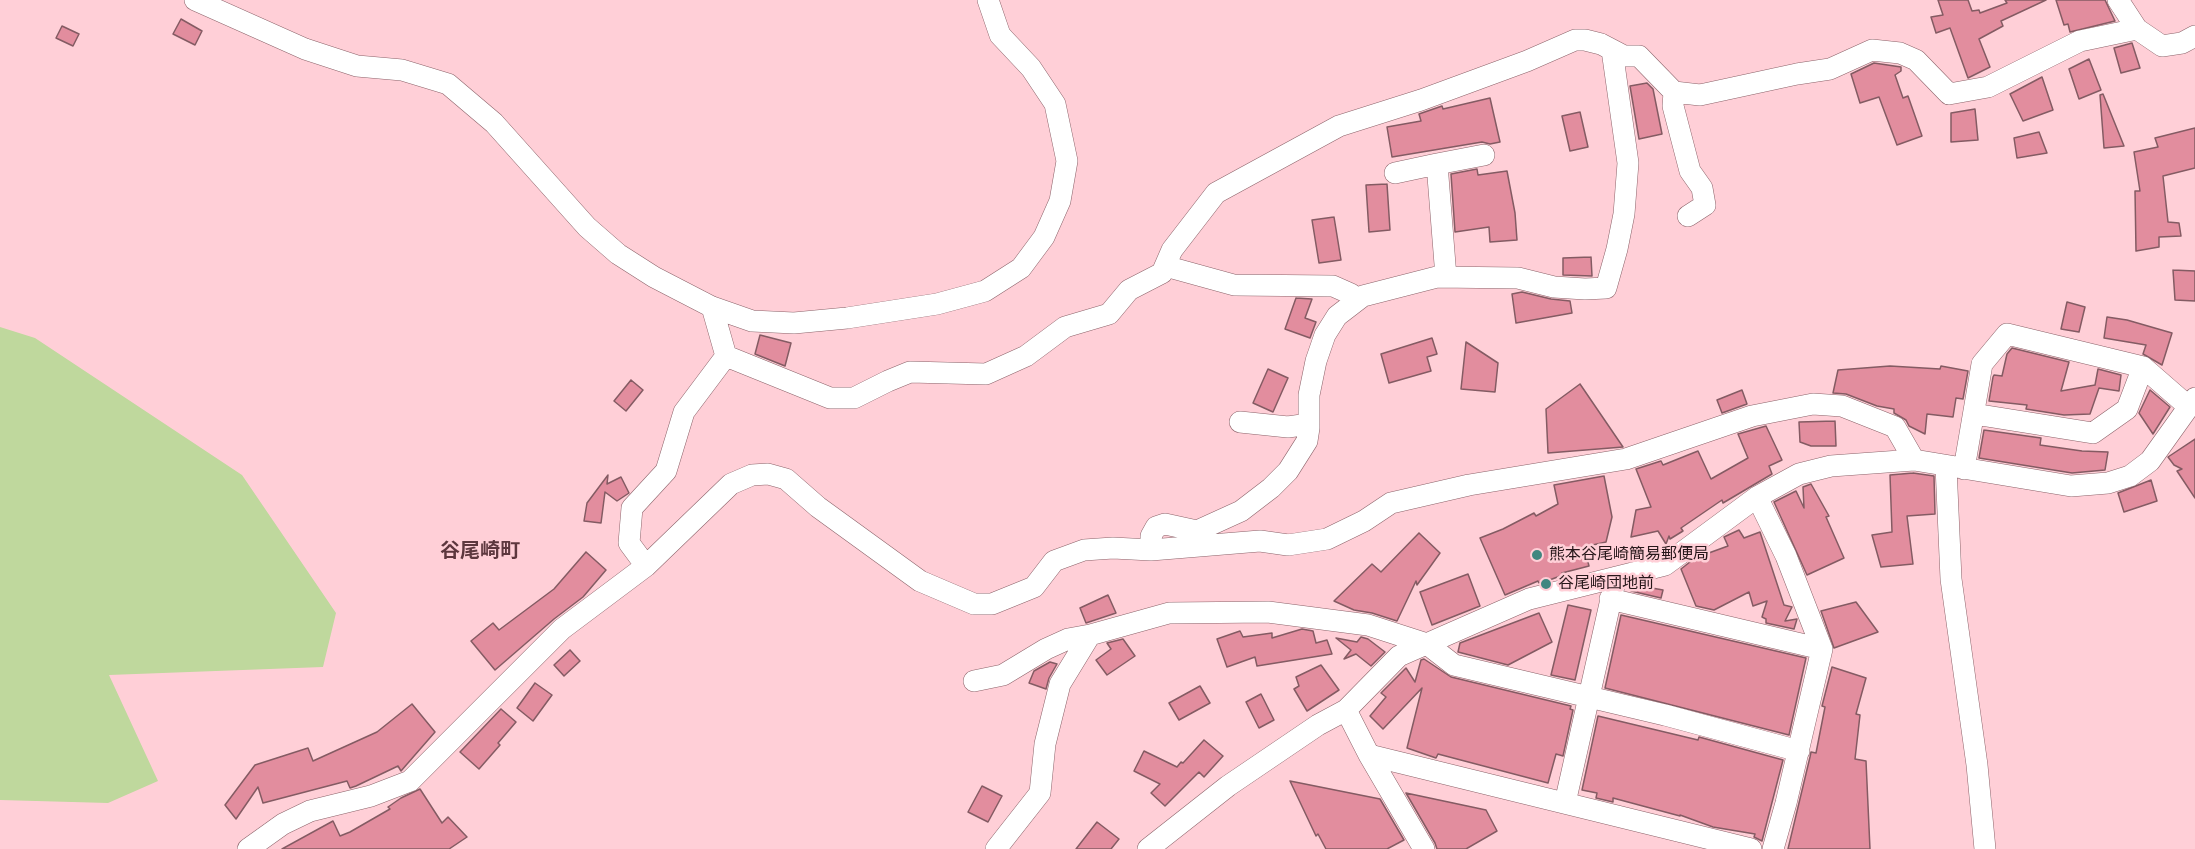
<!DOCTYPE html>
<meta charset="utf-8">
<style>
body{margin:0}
canvas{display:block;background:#ffcfd7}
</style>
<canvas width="2195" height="849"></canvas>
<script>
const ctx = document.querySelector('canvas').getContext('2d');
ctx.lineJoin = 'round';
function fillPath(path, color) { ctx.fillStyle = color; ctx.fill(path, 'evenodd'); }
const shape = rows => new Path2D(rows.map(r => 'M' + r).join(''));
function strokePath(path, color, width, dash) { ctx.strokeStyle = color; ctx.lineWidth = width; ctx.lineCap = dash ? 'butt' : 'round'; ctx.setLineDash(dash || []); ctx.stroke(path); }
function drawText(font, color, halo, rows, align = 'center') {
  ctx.font = font + ' Helvetica,"Noto Sans JP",sans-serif'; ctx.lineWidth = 5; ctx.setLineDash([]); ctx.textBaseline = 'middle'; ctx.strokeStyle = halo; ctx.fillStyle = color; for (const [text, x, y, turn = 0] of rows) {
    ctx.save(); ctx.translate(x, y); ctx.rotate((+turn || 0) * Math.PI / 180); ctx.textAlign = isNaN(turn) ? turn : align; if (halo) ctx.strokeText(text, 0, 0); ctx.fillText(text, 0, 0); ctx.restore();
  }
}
fillPath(shape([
 [0,327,35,338,242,475,336,613,323,667,109,675,158,781,108,803,0,800]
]), '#bfd89d');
const building = shape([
 [1938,0,1968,0,1972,11,1979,10,1980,13,2007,3,2005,0,2046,0,2001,21,2003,26,1979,39,1990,67,1968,78,1950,28,1936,33,1931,17,1943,15,1938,0],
 [2056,0,2105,0,2115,21,2070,32,2068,24,2064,25,2056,0],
 [181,19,202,31,195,45,173,34,181,19],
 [62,26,79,34,73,46,56,38,62,26],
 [2132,43,2140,68,2121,73,2114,48,2132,43],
 [2089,59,2101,90,2079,99,2069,69,2089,59],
 [1874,63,1901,67,1901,71,1895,75,1903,98,1908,96,1922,136,1897,145,1879,97,1860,103,1851,74,1874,63],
 [2042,77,2053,110,2023,121,2010,94,2042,77],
 [1647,83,1653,89,1662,134,1639,139,1630,86,1647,83],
 [2103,94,2124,146,2104,148,2100,95,2103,94],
 [1490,98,1500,142,1490,144,1482,142,1392,157,1387,127,1421,121,1419,114,1442,106,1443,109,1490,98],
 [1975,109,1978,140,1951,142,1951,113,1975,109],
 [1580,112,1588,147,1570,151,1562,116,1580,112],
 [2195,128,2195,168,2163,176,2168,222,2179,223,2181,236,2159,237,2159,247,2136,251,2135,191,2140,191,2134,152,2158,147,2155,138,2195,128],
 [2039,132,2047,153,2017,158,2014,138,2039,132],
 [1477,169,1478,175,1507,171,1515,213,1517,240,1490,242,1489,227,1455,232,1451,174,1477,169],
 [1387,184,1390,230,1369,232,1366,185,1387,184],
 [1334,217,1341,260,1319,263,1312,220,1334,217],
 [1591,257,1592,276,1563,275,1563,258,1591,257],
 [2173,270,2195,271,2195,301,2175,300,2173,270],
 [1522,292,1551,299,1570,301,1572,313,1516,323,1512,294,1522,292],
 [1296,298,1312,299,1305,318,1316,322,1310,338,1285,329,1296,298],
 [2067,302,2085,307,2079,332,2061,329,2067,302],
 [2107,317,2127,320,2172,333,2162,365,2143,354,2146,345,2104,338,2107,317],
 [760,335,791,343,785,366,755,354,760,335],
 [1432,338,1437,354,1427,357,1431,371,1389,383,1381,354,1432,338],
 [1466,342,1498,363,1495,392,1461,389,1466,342],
 [2012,348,2069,362,2061,391,2095,385,2098,369,2121,375,2119,391,2099,388,2090,414,2064,415,2026,409,2027,405,1989,401,1993,377,1994,375,2002,376,2007,354,2012,348],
 [1890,366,1940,369,1941,366,1968,371,1963,399,1956,398,1953,417,1927,414,1925,434,1909,426,1906,420,1894,413,1894,409,1877,406,1846,394,1833,393,1838,370,1890,366],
 [1268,369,1288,378,1273,412,1253,403,1268,369],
 [631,380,643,390,626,411,614,401,631,380],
 [1580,384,1623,447,1548,453,1546,409,1580,384],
 [1742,390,1747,404,1722,413,1717,400,1742,390],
 [2150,390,2170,407,2153,434,2139,413,2150,390],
 [1835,421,1836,446,1811,446,1800,442,1799,422,1835,421],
 [1766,426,1782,460,1769,466,1772,474,1723,503,1722,500,1681,528,1683,531,1670,539,1669,536,1666,544,1658,531,1631,537,1636,510,1651,507,1636,469,1661,461,1663,465,1698,451,1711,479,1748,458,1738,434,1766,426],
 [1984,430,2041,438,2040,445,2082,451,2108,452,2105,470,2072,473,1979,458,1984,430],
 [2195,439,2195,498,2177,471,2182,469,2174,465,2168,457,2195,439],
 [1913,473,1934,476,1935,514,1907,516,1913,564,1881,567,1872,535,1892,532,1890,475,1913,473],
 [608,475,607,484,621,477,629,493,617,501,605,492,601,523,584,521,587,503,608,475],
 [1604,476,1612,517,1606,542,1584,547,1589,566,1562,573,1563,575,1544,582,1539,583,1538,581,1505,595,1480,538,1503,529,1534,513,1536,516,1558,504,1554,485,1604,476],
 [2151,480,2157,501,2124,512,2118,493,2151,480],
 [1811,484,1829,516,1826,517,1844,558,1807,575,1774,502,1796,491,1804,508,1803,487,1811,484],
 [1739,530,1744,538,1760,532,1784,605,1792,607,1785,621,1797,619,1794,629,1766,623,1766,619,1762,617,1767,601,1753,606,1749,592,1714,610,1696,606,1681,569,1695,558,1728,546,1724,537,1739,530],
 [1419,533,1440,553,1417,585,1416,581,1397,621,1372,613,1354,610,1334,601,1372,564,1381,572,1419,533],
 [586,552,606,570,583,597,554,619,495,670,471,641,493,623,499,630,554,589,586,552],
 [1468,574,1480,606,1432,625,1420,592,1468,574],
 [1646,583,1653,584,1652,588,1663,590,1661,598,1631,591,1631,587,1635,588,1635,586,1646,583],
 [1108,595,1116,613,1086,623,1080,608,1108,595],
 [1856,602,1878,632,1834,648,1821,611,1856,602],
 [1568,605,1591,610,1575,680,1551,675,1568,605],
 [1539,613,1552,642,1508,665,1458,652,1460,643,1539,613],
 [1621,615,1806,658,1789,735,1605,688,1621,615],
 [1302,629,1313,631,1316,643,1327,640,1332,654,1257,666,1255,657,1227,667,1217,639,1240,631,1243,637,1272,633,1272,638,1302,629],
 [1361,637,1368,639,1385,652,1371,666,1356,654,1344,659,1351,650,1336,638,1357,642,1361,637],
 [1123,639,1135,656,1107,675,1096,660,1111,649,1107,643,1123,639],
 [570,650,580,661,564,676,554,665,570,650],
 [1424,659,1451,677,1571,706,1570,709,1573,710,1563,756,1556,754,1548,783,1438,754,1436,758,1407,748,1422,688,1383,729,1370,716,1386,697,1381,693,1406,668,1415,682,1421,660,1424,659],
 [1050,662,1057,664,1049,678,1046,689,1029,683,1034,671,1050,662],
 [1321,665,1339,690,1307,711,1294,689,1299,686,1296,677,1321,665],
 [1832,667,1866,678,1856,714,1860,715,1855,759,1866,761,1870,849,1788,849,1810,757,1811,752,1816,753,1825,707,1822,706,1832,667],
 [535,683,552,695,533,721,517,708,535,683],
 [1200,686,1210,703,1179,720,1169,703,1200,686],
 [1261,694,1274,720,1259,728,1246,702,1261,694],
 [412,704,435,732,401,771,398,766,356,786,350,788,347,781,263,803,258,787,236,819,225,805,255,765,308,748,313,761,377,732,412,704],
 [501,709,516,722,498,743,500,745,479,769,460,752,501,709],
 [1598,716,1698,740,1699,737,1783,760,1762,841,1754,837,1755,834,1713,827,1680,815,1680,816,1613,798,1613,802,1596,798,1597,793,1582,790,1598,716],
 [1204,740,1223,756,1204,777,1199,772,1165,806,1151,793,1160,784,1134,771,1144,751,1177,767,1181,762,1183,763,1204,740],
 [1290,781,1380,799,1404,840,1387,849,1326,849,1318,834,1316,836,1290,781],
 [982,786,1002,796,988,822,968,812,982,786],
 [420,789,442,823,448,817,467,837,449,849,282,849,333,821,340,836,350,832,390,809,388,807,401,798,420,789],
 [1406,793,1486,810,1497,831,1466,849,1437,849,1435,843,1406,793],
 [1097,822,1119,839,1111,849,1076,849,1097,822]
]);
fillPath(building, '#e28d9e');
strokePath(building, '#845b63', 1.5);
const minor = shape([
 [195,0,305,49,357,66,402,70,448,84,494,123,587,227,618,254,654,277,712,307,752,321,794,323,847,318,937,304,985,291,1021,268,1044,237,1060,201,1067,161,1055,104,1031,68,1000,35,988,0],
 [2118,0,2137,29,2162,46,2182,43,2195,36],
 [1674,92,1673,106,1690,171,1702,188,1705,205,1688,216],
 [1395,173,1437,164],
 [1165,266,1234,285,1333,286,1351,294,1356,300],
 [1446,277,1437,164,1484,155],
 [712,307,726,356],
 [726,356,830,398,854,398,888,381,910,372,986,374,1026,356,1065,327,1109,314,1129,290,1162,273,1172,250,1216,193,1339,126,1421,100,1527,61,1575,40,1585,40,1601,44,1624,56,1639,56,1674,92,1700,95,1797,74,1830,69,1872,50,1900,53,1916,60,1949,94,1988,87,2080,41,2137,29],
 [1974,414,2093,433,2127,409,2143,367],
 [1240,422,1288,427,1309,424],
 [1946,466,1951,579,1977,765,1985,849],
 [1964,469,1982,364,2007,334,2143,367,2189,407],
 [1757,497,1786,556,1822,649,1786,803,1773,849],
 [1151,550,1151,536,1156,527,1165,524,1197,531,1241,511,1271,488,1288,471,1307,441,1309,428,1309,395,1316,361,1325,335,1337,316,1363,296,1437,277,1518,278,1554,287,1585,289,1606,288,1617,249,1624,214,1628,163,1612,50],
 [646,566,629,543,632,508,666,471,684,412,726,356],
 [1610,599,1822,649],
 [974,681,1003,675,1046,649,1068,639,1090,635],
 [1346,710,1369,755,1424,849],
 [1369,755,1751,849],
 [1565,803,1616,577],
 [248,849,283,824,310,811,371,796,410,781,562,629,646,566,731,484,752,475,768,474,786,479,818,507,920,581,974,604,992,604,1034,587,1054,561,1084,550,1113,548,1151,550,1260,541,1288,545,1327,539,1364,521,1391,503,1469,485,1626,459,1752,416,1813,404,1842,406,1895,427,1914,460],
 [996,849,1040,793,1045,744,1060,684,1090,635,1169,613,1268,612,1368,625,1427,644,1454,665,1665,715,1799,751],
 [1148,849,1228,786,1318,725,1346,710,1399,656,1529,599,1665,565,1757,497,1799,474,1831,466,1914,460,2071,486,2108,483,2130,476,2150,461,2195,398]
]);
strokePath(minor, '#8c636a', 22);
strokePath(minor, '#fff', 21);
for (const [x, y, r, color] of [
 [1537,555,6,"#408780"],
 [1546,584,6,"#408780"]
]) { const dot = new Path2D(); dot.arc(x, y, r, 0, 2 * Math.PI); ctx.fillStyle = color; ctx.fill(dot); strokePath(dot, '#ffcfd7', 2); }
drawText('16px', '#27171a', '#ffcfd7', [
 ["熊本谷尾崎簡易郵便局",1549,555],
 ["谷尾崎団地前",1558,584]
], 'left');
drawText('bold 20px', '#5d373e', '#ffcfd7', [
 ["谷尾崎町",480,551]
]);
</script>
